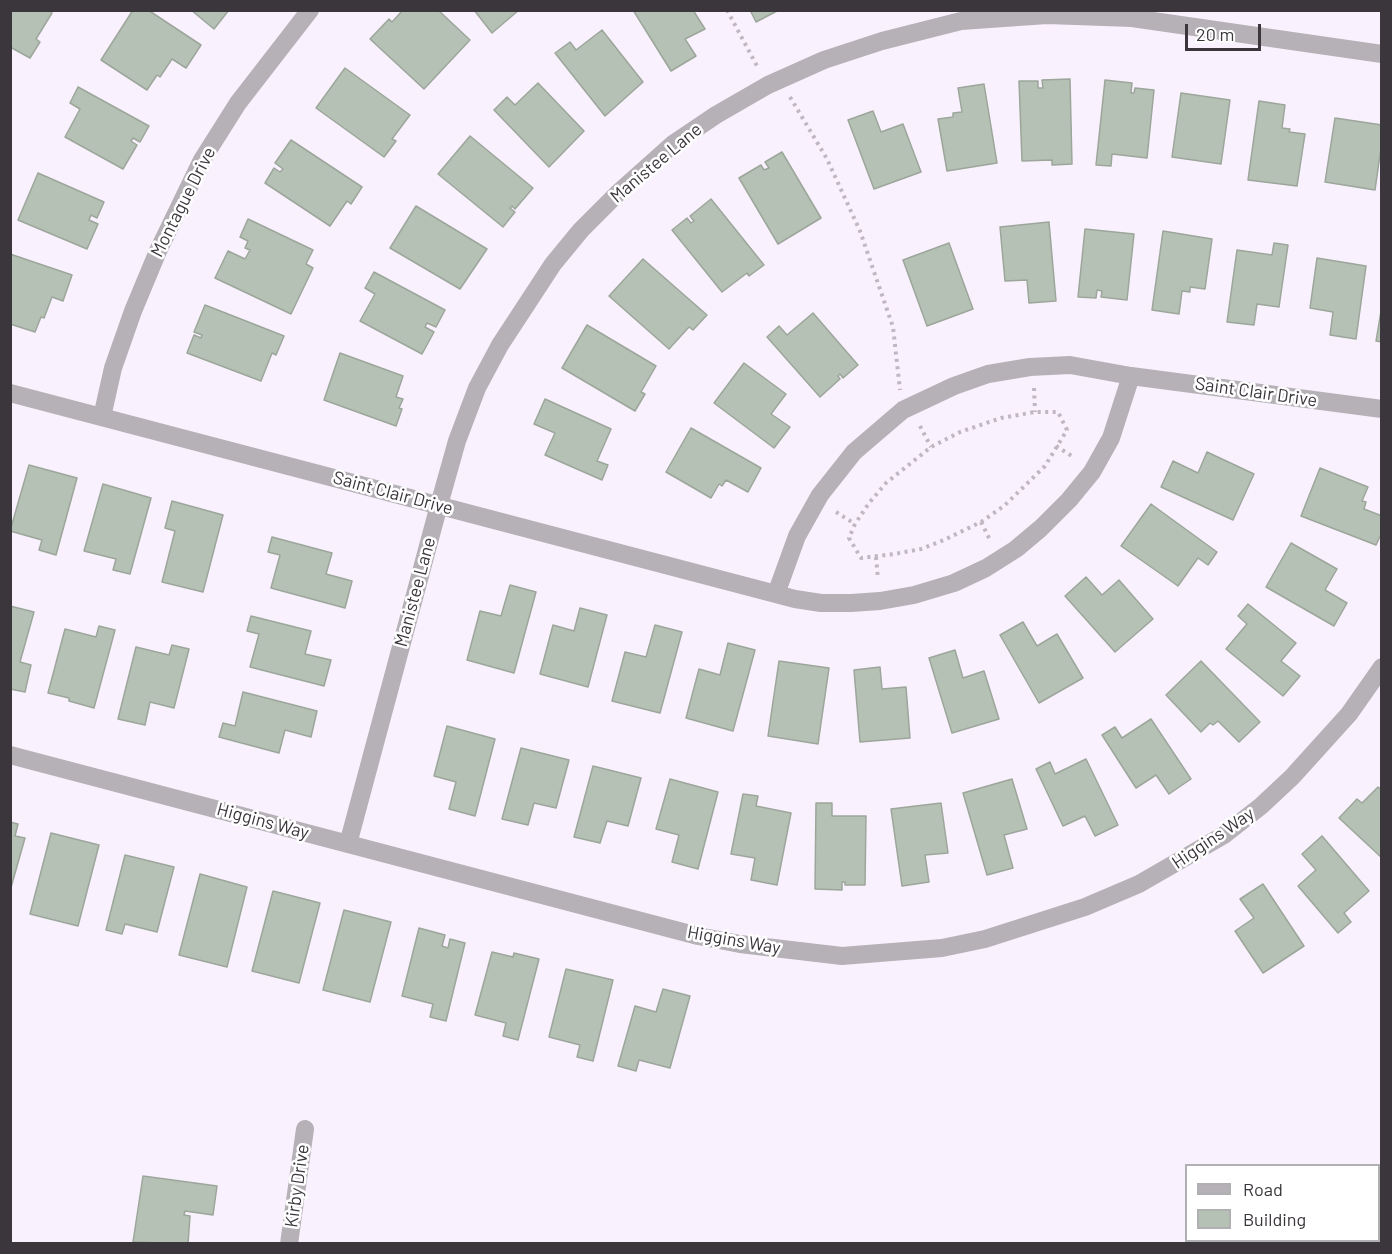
<!DOCTYPE html>
<style>
body{margin:0}
#map{position:relative;width:1392px;height:1254px;overflow:hidden;background:#faf1fe;font-family:Barlow,sans-serif}
canvas{display:block}
.frame{position:absolute;inset:0;border:12px solid #3a363b;pointer-events:none}
.legend{position:absolute;left:1185px;top:1164px;width:195px;height:78px;box-sizing:border-box;background:#fff;border:2px solid #b0afb1;margin:0;padding:8px 10px;list-style:none;font-size:18px;color:#3a363b}
.legend li{display:flex;align-items:center;gap:12px;height:30px}
.legend b{width:30px;border:2px solid #b0afb1}
.scale{position:absolute;left:1185px;top:24px;width:76px;height:27px;box-sizing:border-box;border:3px solid #3a363b;border-top:0;padding-left:8px;font-size:18px;line-height:21px;white-space:nowrap;color:#3a363b;-webkit-text-stroke:4px #fff;paint-order:stroke}
</style>
<div id="map">
<canvas width="1392" height="1254"></canvas>
<div class="frame"></div>
<ul class="legend">
<li><b style="height:8px;background:#b6b1b7"></b>Road</li>
<li><b style="height:16px;background:#b6c1b5"></b>Building</li>
</ul>
<div class="scale">20 m</div>
</div>
<script>
const ctx = document.querySelector('canvas').getContext('2d');
ctx.lineJoin = 'round';
function fillPath(path, color) { ctx.fillStyle = color; ctx.fill(path, 'evenodd'); }
const shape = rows => new Path2D(rows.map(r => 'M' + r).join(''));
function strokePath(path, color, width, dash) { ctx.strokeStyle = color; ctx.lineWidth = width; ctx.lineCap = dash ? 'butt' : 'round'; ctx.setLineDash(dash || []); ctx.stroke(path); }
function drawText(font, color, halo, rows, align = 'center') {
  ctx.font = font + ' Barlow,sans-serif'; ctx.lineWidth = 5; ctx.setLineDash([]); ctx.textBaseline = 'middle'; ctx.strokeStyle = halo; ctx.fillStyle = color; for (const [text, x, y, turn = 0] of rows) {
    ctx.save(); ctx.translate(x, y); ctx.rotate((+turn || 0) * Math.PI / 180); ctx.textAlign = isNaN(turn) ? turn : align; if (halo) ctx.strokeText(text, 0, 0); ctx.fillText(text, 0, 0); ctx.restore();
  }
}
const building = shape([
 [10,10,49,10,52,13,36,39,40,42,30,58,10,47,10,10],
 [133,10,148,10,201,45,186,68,172,59,160,77,157,75,147,90,101,60,133,10],
 [191,10,229,10,214,29,191,10],
 [403,10,438,10,470,40,424,89,370,39,389,19,392,22,403,10],
 [474,10,519,10,492,33,474,10],
 [633,10,693,10,705,29,685,39,696,56,671,71,633,10],
 [750,10,779,10,756,22,750,10],
 [602,30,643,82,605,116,555,53,570,42,576,50,602,30],
 [345,68,410,115,392,139,396,141,384,157,316,108,345,68],
 [1070,79,1072,164,1052,165,1052,160,1022,161,1019,81,1038,81,1038,88,1043,88,1042,80,1070,79],
 [1105,80,1132,83,1131,93,1134,93,1135,88,1154,90,1147,158,1112,154,1111,166,1096,165,1105,80],
 [538,83,584,131,549,167,494,110,507,97,515,105,538,83],
 [984,84,997,163,947,171,938,119,953,117,953,113,962,112,958,88,984,84],
 [78,87,149,126,140,142,133,138,131,141,137,145,123,169,65,137,80,109,70,103,78,87],
 [1181,93,1230,100,1221,164,1172,157,1181,93],
 [1259,101,1285,105,1282,128,1290,129,1289,132,1305,134,1297,186,1248,180,1259,101],
 [873,111,881,132,903,124,921,172,874,189,848,120,873,111],
 [1335,118,1382,125,1382,141,1375,190,1325,182,1335,118],
 [470,136,533,188,515,209,512,206,510,208,515,212,503,227,438,174,470,136],
 [291,140,362,187,351,204,347,201,330,226,265,183,274,168,280,172,283,169,275,163,291,140],
 [782,152,821,218,778,244,739,178,761,165,764,170,769,168,765,162,782,152],
 [38,173,104,202,97,218,91,215,89,220,98,224,87,249,18,220,38,173],
 [711,199,764,265,749,276,747,273,722,292,672,230,687,218,691,223,694,221,690,216,711,199],
 [416,206,487,249,460,289,390,248,416,206],
 [248,219,313,250,306,264,313,268,291,314,215,278,228,251,245,259,250,250,245,248,248,241,240,237,248,219],
 [1049,222,1056,301,1029,303,1027,280,1005,281,1000,227,1049,222],
 [1085,229,1134,234,1127,300,1101,297,1102,291,1097,290,1096,298,1078,297,1085,229],
 [1163,231,1212,239,1205,289,1190,287,1190,292,1182,291,1179,314,1152,310,1163,231],
 [949,243,973,309,927,326,903,260,949,243],
 [1274,243,1288,245,1279,307,1257,304,1254,325,1227,322,1237,250,1272,255,1274,243],
 [10,254,72,275,63,301,52,297,44,318,41,317,35,332,10,324,10,254],
 [1317,258,1366,266,1356,339,1330,335,1333,312,1310,308,1317,258],
 [643,259,707,315,693,330,689,327,669,349,609,296,643,259],
 [374,272,445,310,436,327,427,323,425,327,434,332,422,354,360,321,375,294,365,288,374,272],
 [205,305,284,336,276,355,272,353,261,381,187,353,194,335,201,338,202,335,194,332,205,305],
 [1382,305,1382,342,1376,341,1382,305],
 [813,313,858,365,843,378,840,374,838,376,840,379,820,397,767,337,779,326,787,335,813,313],
 [587,325,656,366,641,392,645,394,635,411,562,368,587,325],
 [340,353,403,376,396,397,403,399,399,408,402,409,396,426,324,400,340,353],
 [744,363,786,394,771,414,790,427,774,448,714,403,744,363],
 [545,399,611,429,597,461,608,465,602,480,545,455,555,433,534,424,545,399],
 [691,428,761,468,748,492,726,480,722,486,719,484,711,498,666,472,691,428],
 [1207,452,1254,474,1233,520,1161,487,1173,461,1198,473,1207,452],
 [29,465,77,478,56,555,39,550,42,540,10,531,29,465],
 [1320,468,1368,487,1362,501,1366,502,1364,509,1382,516,1382,532,1376,545,1301,516,1320,468],
 [103,484,151,498,130,574,113,570,116,559,84,551,103,484],
 [172,501,223,515,203,592,162,582,175,531,165,528,172,501],
 [1151,504,1217,552,1208,565,1198,558,1178,586,1121,546,1151,504],
 [272,537,332,553,326,574,352,581,345,608,271,588,280,555,268,552,272,537],
 [1291,543,1337,569,1325,590,1347,603,1334,626,1266,587,1291,543],
 [1086,577,1102,595,1119,580,1153,619,1115,652,1065,596,1086,577],
 [510,585,536,592,514,673,467,660,480,611,501,616,510,585],
 [1248,604,1296,643,1281,661,1300,676,1283,696,1226,649,1247,624,1238,616,1248,604],
 [10,606,34,612,20,662,31,665,25,692,10,689,10,606],
 [580,608,607,615,588,687,540,674,553,625,574,631,580,608],
 [251,616,311,631,305,654,331,660,324,686,250,667,259,634,247,631,251,616],
 [1023,622,1037,646,1057,634,1083,678,1039,703,1000,635,1023,622],
 [655,625,682,632,660,713,612,701,625,652,646,657,655,625],
 [99,626,115,630,94,708,69,701,69,698,48,693,65,629,96,637,99,626],
 [728,643,755,650,733,731,686,718,699,669,720,675,728,643],
 [172,645,189,649,174,708,150,702,145,725,118,719,136,647,169,655,172,645],
 [955,650,963,678,984,671,999,719,952,733,929,658,955,650],
 [779,661,829,668,818,744,768,736,779,661],
 [1201,661,1260,722,1239,742,1218,721,1213,725,1210,723,1201,732,1166,695,1201,661],
 [880,667,882,689,906,687,910,738,860,742,854,670,880,667],
 [243,692,317,711,311,737,285,730,279,753,219,737,223,723,235,726,243,692],
 [1151,719,1191,779,1169,794,1156,775,1136,788,1102,735,1115,727,1122,738,1151,719],
 [447,726,495,739,475,816,449,809,456,782,434,776,447,726],
 [521,748,569,760,556,808,534,803,528,825,502,819,521,748],
 [1086,759,1118,825,1095,836,1085,816,1063,826,1036,769,1050,762,1055,774,1086,759],
 [593,766,641,778,628,826,607,821,600,843,574,837,593,766],
 [670,779,718,792,698,869,672,862,679,835,656,829,670,779],
 [1012,779,1027,829,1004,835,1013,868,987,875,963,793,1012,779],
 [1378,787,1382,790,1382,858,1339,818,1357,799,1362,803,1378,787],
 [743,794,758,796,756,806,791,813,777,885,751,880,755,858,731,854,743,794],
 [816,803,832,803,832,816,866,816,865,885,845,885,845,882,842,882,842,890,815,889,816,803],
 [941,803,948,853,925,855,929,882,902,886,891,809,941,803],
 [10,822,18,824,15,836,25,838,10,891,10,822],
 [51,833,99,845,78,926,30,914,51,833],
 [1322,836,1369,891,1344,913,1351,922,1338,933,1298,886,1316,870,1302,854,1322,836],
 [125,855,174,867,157,932,125,924,122,934,106,930,125,855],
 [200,874,247,887,227,967,179,955,200,874],
 [1263,884,1304,946,1263,973,1235,931,1254,918,1240,899,1263,884],
 [273,891,320,903,299,983,252,971,273,891],
 [344,910,391,922,370,1002,323,990,344,910],
 [419,928,445,935,442,946,448,948,450,939,465,943,446,1021,430,1017,433,1004,402,996,419,928],
 [492,952,513,957,514,953,539,959,518,1040,503,1036,506,1023,475,1015,492,952],
 [566,969,613,980,593,1061,577,1057,580,1045,549,1037,566,969],
 [663,989,690,996,670,1068,639,1060,636,1071,618,1066,635,1006,656,1012,663,989],
 [143,1176,217,1186,213,1215,185,1211,184,1215,190,1216,188,1244,133,1242,143,1176]
]);
fillPath(building, '#b6c1b5');
strokePath(building, '#9ca69b', 1.5);
strokePath(shape([
 [727,10,757,66],
 [790,97,827,159,860,231,893,327,900,390],
 [1034,388,1035,412],
 [920,426,931,447],
 [1056,446,1075,458],
 [836,512,855,524,849,538,861,558,894,554,921,549,944,540,981,522,1004,506,1045,466,1067,430,1058,412,1035,412,1001,418,960,432,931,447,886,483,869,503,855,524],
 [981,522,990,540],
 [876,557,878,579]
]), '#bfb7c2', 4, [3, 4.5]);
strokePath(shape([
 [10,393,795,599,821,603,851,603,880,601,914,595,954,583,986,568,1016,549,1041,528,1069,500,1092,472,1111,438,1131,376,1382,409],
 [102,417,113,368,133,311,158,251,202,160,238,103,310,10],
 [776,594,797,536,820,495,854,452,903,410,954,386,988,374,1030,367,1070,365,1131,376],
 [10,755,698,936,740,944,842,956,942,948,985,939,1085,907,1139,884,1224,835,1261,806,1292,777,1349,714,1382,667],
 [348,844,439,505,457,441,477,388,500,345,553,264,581,230,617,194,673,144,716,115,768,85,824,60,882,41,961,21,1047,15,1132,18,1382,54],
 [289,1244,305,1129]
]), '#b6b1b7', 18);
drawText('18px', '#3a363b', '#fff', [
 ["Manistee Lane",656,163,-40],
 ["Montague Drive",183,202,-63],
 ["Saint Clair Drive",1256,392,8],
 ["Saint Clair Drive",393,493,15],
 ["Manistee Lane",415,592,-75],
 ["Higgins Way",263,821,15],
 ["Higgins Way",1213,838,-34],
 ["Higgins Way",734,940,10],
 ["Kirby Drive",297,1186,-82]
]);
</script>
